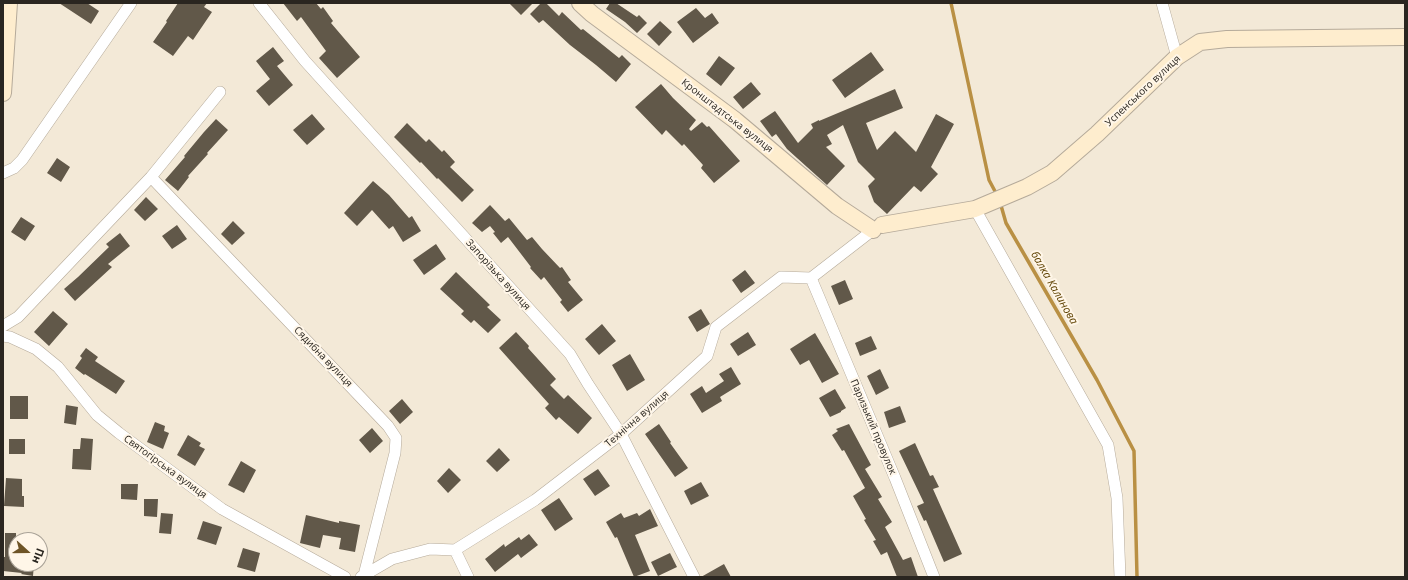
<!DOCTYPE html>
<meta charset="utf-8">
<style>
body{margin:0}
#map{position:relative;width:1408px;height:580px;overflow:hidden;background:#f3e9d7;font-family:"Open Sans",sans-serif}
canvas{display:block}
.frame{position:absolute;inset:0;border:4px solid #2a2620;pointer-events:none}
.north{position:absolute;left:8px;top:532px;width:40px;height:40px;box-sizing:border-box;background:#fff6e8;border:1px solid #aaa398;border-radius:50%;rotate:111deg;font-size:11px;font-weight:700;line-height:16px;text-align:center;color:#2a2620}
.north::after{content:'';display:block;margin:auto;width:14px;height:18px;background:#6e5426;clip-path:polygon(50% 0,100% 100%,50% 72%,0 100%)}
</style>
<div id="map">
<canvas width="1408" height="580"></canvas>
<div class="frame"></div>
<div class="north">Пн</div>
</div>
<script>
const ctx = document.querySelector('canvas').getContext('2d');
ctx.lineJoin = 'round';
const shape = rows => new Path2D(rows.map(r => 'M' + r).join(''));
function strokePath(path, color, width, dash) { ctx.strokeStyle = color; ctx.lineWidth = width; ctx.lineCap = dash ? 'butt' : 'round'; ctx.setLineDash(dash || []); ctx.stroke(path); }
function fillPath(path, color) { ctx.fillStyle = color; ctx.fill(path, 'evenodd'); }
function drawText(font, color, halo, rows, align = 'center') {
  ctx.font = font + ' "Open Sans",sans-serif'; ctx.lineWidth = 4; ctx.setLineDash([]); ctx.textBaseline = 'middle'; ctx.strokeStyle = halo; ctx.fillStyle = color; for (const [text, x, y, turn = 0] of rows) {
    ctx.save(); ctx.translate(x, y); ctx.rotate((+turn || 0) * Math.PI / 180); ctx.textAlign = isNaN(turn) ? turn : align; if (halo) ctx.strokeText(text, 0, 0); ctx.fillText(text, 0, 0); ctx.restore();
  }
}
strokePath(shape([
 [951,3,989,180,997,195],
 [1000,202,1006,223,1097,380,1134,451,1137,577]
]), '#b99044', 3.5);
fillPath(shape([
 [59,3,87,3,99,11,91,24],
 [178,3,207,3,204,7,212,12,193,40,188,36,173,56,153,42,167,22,166,21],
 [283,3,316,3,321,9,323,7,333,21,331,23,360,57,337,78,319,58,326,51,301,17,297,21],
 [509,3,533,3,521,15],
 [541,3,546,3,559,16,562,12,581,30,583,29,619,58,622,55,631,64,616,82,596,65,570,45,543,20,539,23,530,14],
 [610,3,616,3,637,17,639,15,647,23,637,33,625,22,606,9],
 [696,8,705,18,712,13,719,23,693,43,677,22],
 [660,21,672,32,659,46,647,34],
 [273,47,284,61,277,66,293,85,269,106,256,91,270,79,256,61],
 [871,52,884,70,845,98,832,80],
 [719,56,735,68,721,86,706,74],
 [751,82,761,94,743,109,733,97],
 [661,84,673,98,696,120,689,129,691,131,702,122,707,127,709,126,740,161,714,183,701,168,703,165,684,144,682,146,666,130,662,135,635,107],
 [895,89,903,108,866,123,877,150,895,131,916,152,936,114,954,124,931,167,938,174,921,192,914,186,887,214,874,202,868,186,875,179,858,162,843,125,827,135,832,144,826,147,845,166,827,185,787,149,776,134,772,137,760,121,775,111,798,143,813,128,811,124,819,120,819,121],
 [312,114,325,129,307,145,293,130],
 [216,119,228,130,207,153,208,154,188,176,189,177,178,191,165,180,185,157,184,156,204,132],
 [407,123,426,142,429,139,442,152,444,150,455,162,450,167,474,190,462,202,438,178,437,179,421,162,420,163,394,137],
 [57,158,70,167,61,182,47,173],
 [373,181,389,195,409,218,412,216,421,231,403,242,393,226,389,229,372,210,357,226,344,213],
 [146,197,158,209,145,221,134,210],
 [490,205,505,221,509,218,527,240,532,237,542,249,560,268,562,267,571,280,568,282,583,300,568,312,560,302,562,300,544,277,541,280,530,268,531,267,508,237,501,243,493,233,495,232,490,226,482,232,472,223],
 [21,217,35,226,25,241,11,232],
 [233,221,245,233,232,245,221,234],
 [177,225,187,239,172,249,162,236],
 [120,233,130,246,108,264,112,267,75,301,64,289,78,277,109,247,106,244],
 [436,244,446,259,424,275,413,260],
 [745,270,755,283,741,293,732,280],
 [456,272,490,305,487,307,501,320,488,333,474,320,471,323,461,314,464,311,440,289],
 [845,280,853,299,839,305,831,286],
 [701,309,710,324,697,332,688,317],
 [53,311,68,324,49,346,34,332],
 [602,324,616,341,599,355,585,339],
 [516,332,529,346,528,348,556,379,550,385,564,399,568,395,592,418,578,434,559,417,556,420,545,408,549,404,499,348],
 [748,332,756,345,738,356,730,344],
 [815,333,839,374,822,383,809,360,800,365,790,349],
 [871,336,877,349,860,356,855,343],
 [86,348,98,357,95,361,125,381,116,394,85,374,84,375,75,368,82,358,80,356],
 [630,354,645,380,627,391,612,365],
 [731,367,741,384,720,397,722,401,702,413,690,394,702,386,706,393,724,381,719,374],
 [880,369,889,388,876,395,867,376],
 [835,389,846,408,841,411,841,412,830,417,819,398],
 [10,396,28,396,28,419,10,419],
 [402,399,413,412,400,424,389,411],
 [66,405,78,407,76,425,64,423],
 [900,406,906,422,889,428,884,412],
 [155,422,165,426,164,431,169,433,163,449,147,442],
 [659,424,671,442,670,443,688,468,675,477,645,434],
 [849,424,871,465,865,469,882,497,878,499,892,522,885,527,903,560,911,557,918,577,897,577,887,552,881,555,873,541,876,540,864,520,866,519,853,496,865,488,844,450,842,451,832,435,838,431,836,429],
 [372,428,383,441,370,453,359,440],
 [188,435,201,443,199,446,205,449,195,466,177,455],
 [81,438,93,439,91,470,72,469,73,449,80,449],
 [9,439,25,439,25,454,9,454],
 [915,443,930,476,933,475,939,487,933,489,962,554,944,562,926,520,924,521,917,506,924,503,899,451],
 [499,448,510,460,497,472,486,461],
 [241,461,256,470,244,493,228,485],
 [449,468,461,480,448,493,437,481],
 [598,469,610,486,595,496,583,479],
 [6,478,22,479,22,496,24,496,24,507,4,506],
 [701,482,709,496,691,505,684,491],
 [121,484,138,484,137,500,121,499],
 [559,498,573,519,555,531,541,510],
 [144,499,158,499,157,517,144,516],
 [650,509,658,526,635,535,650,571,634,577,617,537,615,538,606,522,621,513,624,518,637,513,639,516],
 [161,513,173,514,171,534,159,533],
 [306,515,339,523,339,521,360,525,355,552,339,549,341,538,323,535,320,548,300,543],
 [203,521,222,527,216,545,197,539],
 [5,533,16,533,16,564,34,564,33,576,21,574,22,573,3,571,3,557,5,557],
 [529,534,538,545,521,558,518,554,495,572,485,559,504,544,505,547,519,537,521,540],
 [243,548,260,553,255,572,237,567],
 [670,553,677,567,658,576,651,562],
 [724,564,731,577,701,577]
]), '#615849');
const street = shape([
 [259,3,305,61,570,354,588,384,621,434,694,577],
 [1162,3,1177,57],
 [3,173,14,168,22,160,131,3],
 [151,177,388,426,396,438,395,453,364,575],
 [975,209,1108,445,1117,498,1120,577],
 [811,278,895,478,934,577],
 [3,326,18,317,151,177,220,92],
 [3,336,10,337,36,349,58,367,97,415,119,433,222,509,345,577],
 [455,550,468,577],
 [361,577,392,559,430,549,455,550,535,500,621,434,707,356,716,327,781,277,811,278,873,230,878,227]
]);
const secondary = shape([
 [580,3,592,14,735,120,837,206,873,230],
 [3,93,9,3],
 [882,225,975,209,1027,187,1052,173,1097,134,1177,57,1200,42,1227,39,1405,37]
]);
strokePath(street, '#b5aa9a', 12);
strokePath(secondary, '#b5aa9a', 18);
strokePath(street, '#fff', 11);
strokePath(secondary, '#feedce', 16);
drawText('10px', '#2a2620', '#fff6e8', [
 ["Успенського вулиця",1143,91,-43],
 ["Кронштадтська вулиця",727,116,38],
 ["Запорізька вулиця",498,275,48],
 ["Сядибна вулиця",323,357,46],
 ["Технічна вулиця",637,419,-41],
 ["Паризький провулок",873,427,67],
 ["Святогірська вулиця",165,467,36]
]);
drawText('italic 11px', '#5e4101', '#fff6e8', [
 ["балка Калинова",1054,288,60]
]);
</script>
